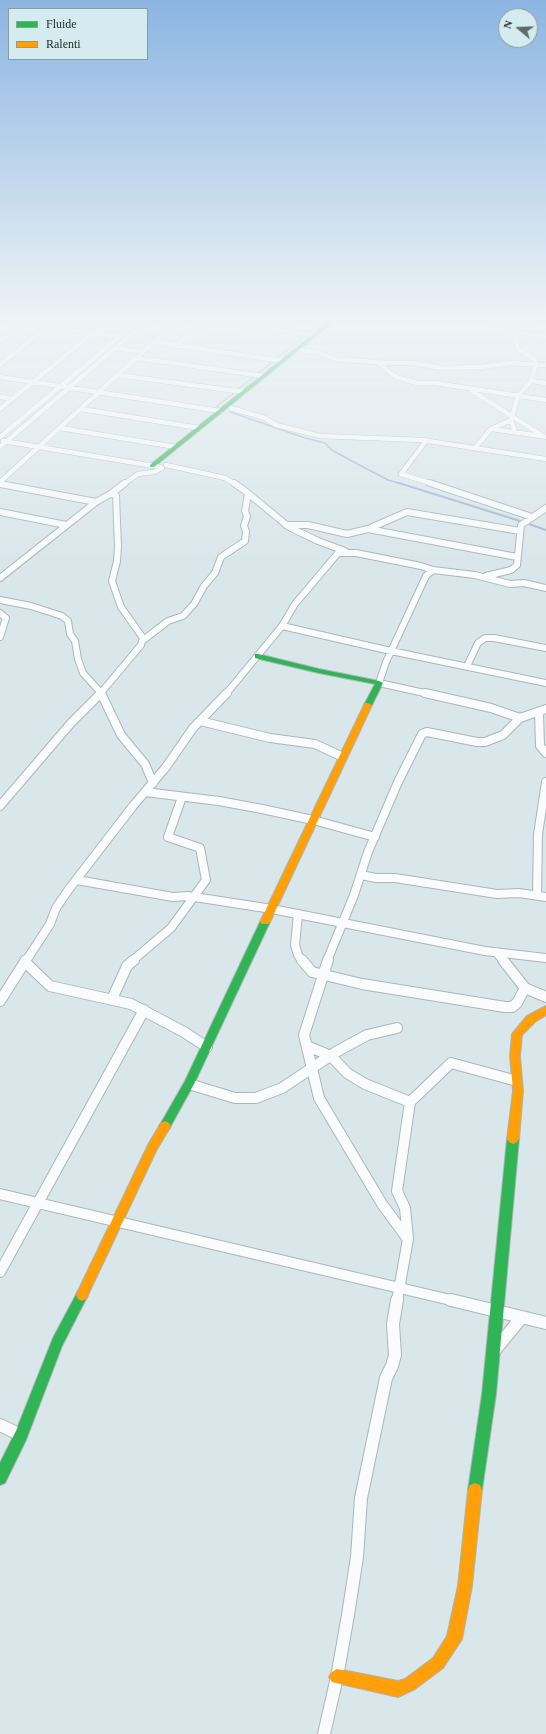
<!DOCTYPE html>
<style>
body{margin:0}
#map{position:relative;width:546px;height:1734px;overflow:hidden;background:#dae7ea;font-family:Georgia,serif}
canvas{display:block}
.legend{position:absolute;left:8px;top:8px;width:140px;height:52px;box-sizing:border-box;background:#d4ebf0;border:1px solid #8c9da0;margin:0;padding:5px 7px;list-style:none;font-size:12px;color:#1f2729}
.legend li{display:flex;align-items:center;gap:8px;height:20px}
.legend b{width:20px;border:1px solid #8c9da0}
.north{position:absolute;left:498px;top:8px;width:40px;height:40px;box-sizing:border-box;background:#d4ebf0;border:1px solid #8c9da0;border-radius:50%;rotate:289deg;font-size:11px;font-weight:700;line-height:16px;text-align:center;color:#1f2729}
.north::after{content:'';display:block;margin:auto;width:14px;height:18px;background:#606a6d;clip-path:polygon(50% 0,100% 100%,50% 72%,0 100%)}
</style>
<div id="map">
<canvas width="546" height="1734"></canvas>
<ul class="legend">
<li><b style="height:5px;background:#30b455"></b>Fluide</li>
<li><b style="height:5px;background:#ff9f0a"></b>Ralenti</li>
</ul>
<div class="north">N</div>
</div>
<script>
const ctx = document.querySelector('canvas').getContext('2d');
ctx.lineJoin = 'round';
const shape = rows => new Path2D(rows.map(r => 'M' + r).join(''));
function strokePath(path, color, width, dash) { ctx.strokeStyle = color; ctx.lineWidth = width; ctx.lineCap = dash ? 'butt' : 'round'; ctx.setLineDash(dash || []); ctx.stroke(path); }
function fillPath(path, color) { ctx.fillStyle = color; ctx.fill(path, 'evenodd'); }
strokePath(shape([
 [309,333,326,319],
 [277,358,305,336],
 [257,374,274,361],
 [238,389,254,377],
 [218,408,217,406,234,393],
 [230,412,305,438,325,443,332,450,348,459,388,480,402,484]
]), '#a3b6d8', 1.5);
strokePath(shape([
 [399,483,520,521],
 [529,524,546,530]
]), '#a3b6d8', 2);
const streetFar4 = shape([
 [80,319,132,326],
 [192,319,315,335],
 [494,319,514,331,546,337],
 [23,323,119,337],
 [277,330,292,319],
 [513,331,518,349,534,359,536,364,531,381,518,396,511,420,515,432],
 [522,333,535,319],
 [0,341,27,321],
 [154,342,283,361],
 [176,346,205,321],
 [115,348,143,352],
 [297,349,320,353,335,359,386,363,413,363,442,368,481,367,512,363,546,365],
 [137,358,263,376],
 [378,363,396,377,417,383,435,383,546,400],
 [0,365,47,327],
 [118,375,244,392],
 [0,377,220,411],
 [531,381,546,383],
 [472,391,545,437],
 [0,397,12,399],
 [231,408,265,418,276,425,320,436,422,440,546,459],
 [0,409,110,319],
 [81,409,199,428],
 [60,428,176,447],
 [491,429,541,436],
 [0,437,136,323],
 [3,441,160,467],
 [426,441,401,474,433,484],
 [0,447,149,319],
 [475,448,491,429,511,420],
 [166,465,225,478,235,484],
 [0,482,179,319],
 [0,484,2,484],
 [124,484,138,474,154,472,162,468]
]);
const streetFar3 = shape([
 [234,483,244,490,289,527,318,541,345,551],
 [430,483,532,517],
 [0,484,96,502],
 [0,512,66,525],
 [286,525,308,525,347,534,368,529,517,557],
 [368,529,407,512,520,531],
 [486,576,511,570,517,565,521,525,546,508],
 [0,578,96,502,112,493],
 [0,600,31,606,62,616,68,621,70,634,75,641,78,659,83,673,102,694],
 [0,613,6,618,0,637],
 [282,626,391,651,546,683],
 [142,641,168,621,183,616,194,604,204,586,215,573,221,557,245,541,246,531,244,526,247,516,245,511,248,493],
 [467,666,478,643,485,638,494,638,546,648],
 [100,694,141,645,143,638,121,607,112,581,117,561,118,547,116,496,112,493,125,483],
 [226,694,282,626,295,604,338,553,356,553,421,566,433,570,475,575,510,584,524,583,546,588],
 [429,694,379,683,386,662,426,576,433,570]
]);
const streetFar2 = shape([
 [101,693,121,735,145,764,153,783],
 [425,693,491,708,520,718],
 [539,712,540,746,546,753],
 [200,721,270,738,315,744,343,757],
 [145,792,219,801,262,809,313,820,375,837],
 [0,806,71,723,101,693],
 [361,875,376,878,395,878,497,894,519,893,546,897],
 [77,880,173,897,188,896,272,909,485,951,546,958],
 [537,895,538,834,546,782],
 [298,914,295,945,298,955,302,961],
 [496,952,504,961],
 [26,961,50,924,56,908,69,889,133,806,166,767,193,728,227,693],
 [132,961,171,928,206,880,200,848,168,837,182,797],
 [327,961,354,895,368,852,398,782,422,734,427,732,477,742,485,742,503,735,520,718,546,709]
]);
const streetFar1 = shape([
 [302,960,312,972,362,984,505,1007,512,1007,517,1003,525,988],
 [328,960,304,1035,319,1098,382,1204,407,1238],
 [503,960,525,988,546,997],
 [25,962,50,986,131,1004,184,1032,207,1047],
 [112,999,127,966,134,960],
 [0,1001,26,960],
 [307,1046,331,1056,347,1073,365,1084,410,1102,397,1191,405,1208,408,1239,397,1301],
 [189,1084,235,1098,256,1098,282,1088,336,1052,367,1035,397,1028],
 [410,1102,451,1063,517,1081],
 [0,1194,455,1301],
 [0,1272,144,1010]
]);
const street = shape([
 [451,1300,546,1323],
 [495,1350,522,1317],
 [0,1425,21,1435],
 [324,1734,337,1677,348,1615,357,1557,361,1498,386,1378,392,1366,395,1355,393,1324,397,1300]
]);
const fast = shape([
 [332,319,337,319,154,467,150,467,150,465,332,319],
 [255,654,258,654,319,669,379,681,383,683,372,705,368,707,364,705,375,684,319,673,255,658,255,654],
 [265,919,268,920,270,922,194,1084,169,1129,165,1131,161,1129,159,1126,161,1123,185,1081,260,922,262,920,265,919],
 [513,1134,517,1136,519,1139,496,1394,482,1490,480,1495,475,1497,470,1495,468,1490,482,1394,507,1139,509,1136,513,1134],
 [82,1289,86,1291,88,1295,62,1346,26,1440,5,1483,0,1485,0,1463,16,1431,53,1338,78,1291,82,1289]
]);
const slow = shape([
 [365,703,368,703,372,705,270,922,268,924,262,924,260,922,365,703],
 [546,1006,546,1015,535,1022,522,1035,520,1056,523,1091,519,1139,517,1142,513,1144,509,1142,507,1139,513,1091,510,1056,512,1034,527,1016,546,1006],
 [165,1121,169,1123,171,1126,157,1149,86,1299,82,1301,78,1299,76,1295,78,1291,149,1143,161,1123,165,1121],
 [475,1483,480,1485,482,1490,472,1586,462,1639,443,1668,415,1689,398,1697,332,1682,329,1677,332,1672,337,1669,398,1681,405,1679,433,1658,447,1636,458,1586,468,1490,470,1485,475,1483]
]);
strokePath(streetFar4, '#acb6b8', 5.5);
strokePath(streetFar3, '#acb6b8', 8);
strokePath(streetFar2, '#acb6b8', 10);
strokePath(streetFar1, '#acb6b8', 12);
strokePath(street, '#acb6b8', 14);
strokePath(fast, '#acb6b8', 2);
strokePath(slow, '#acb6b8', 2);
strokePath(streetFar4, '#f9fbfc', 4.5);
strokePath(streetFar3, '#f9fbfc', 6);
strokePath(streetFar2, '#f9fbfc', 8);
strokePath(streetFar1, '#f9fbfc', 10);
strokePath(street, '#f9fbfc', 12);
fillPath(fast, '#30b455');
fillPath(slow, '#ff9f0a');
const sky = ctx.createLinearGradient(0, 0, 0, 562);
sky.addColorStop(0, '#8cb5e2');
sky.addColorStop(0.57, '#eef4f6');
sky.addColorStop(1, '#eef4f600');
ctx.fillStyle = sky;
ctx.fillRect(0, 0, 546, 562);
</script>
